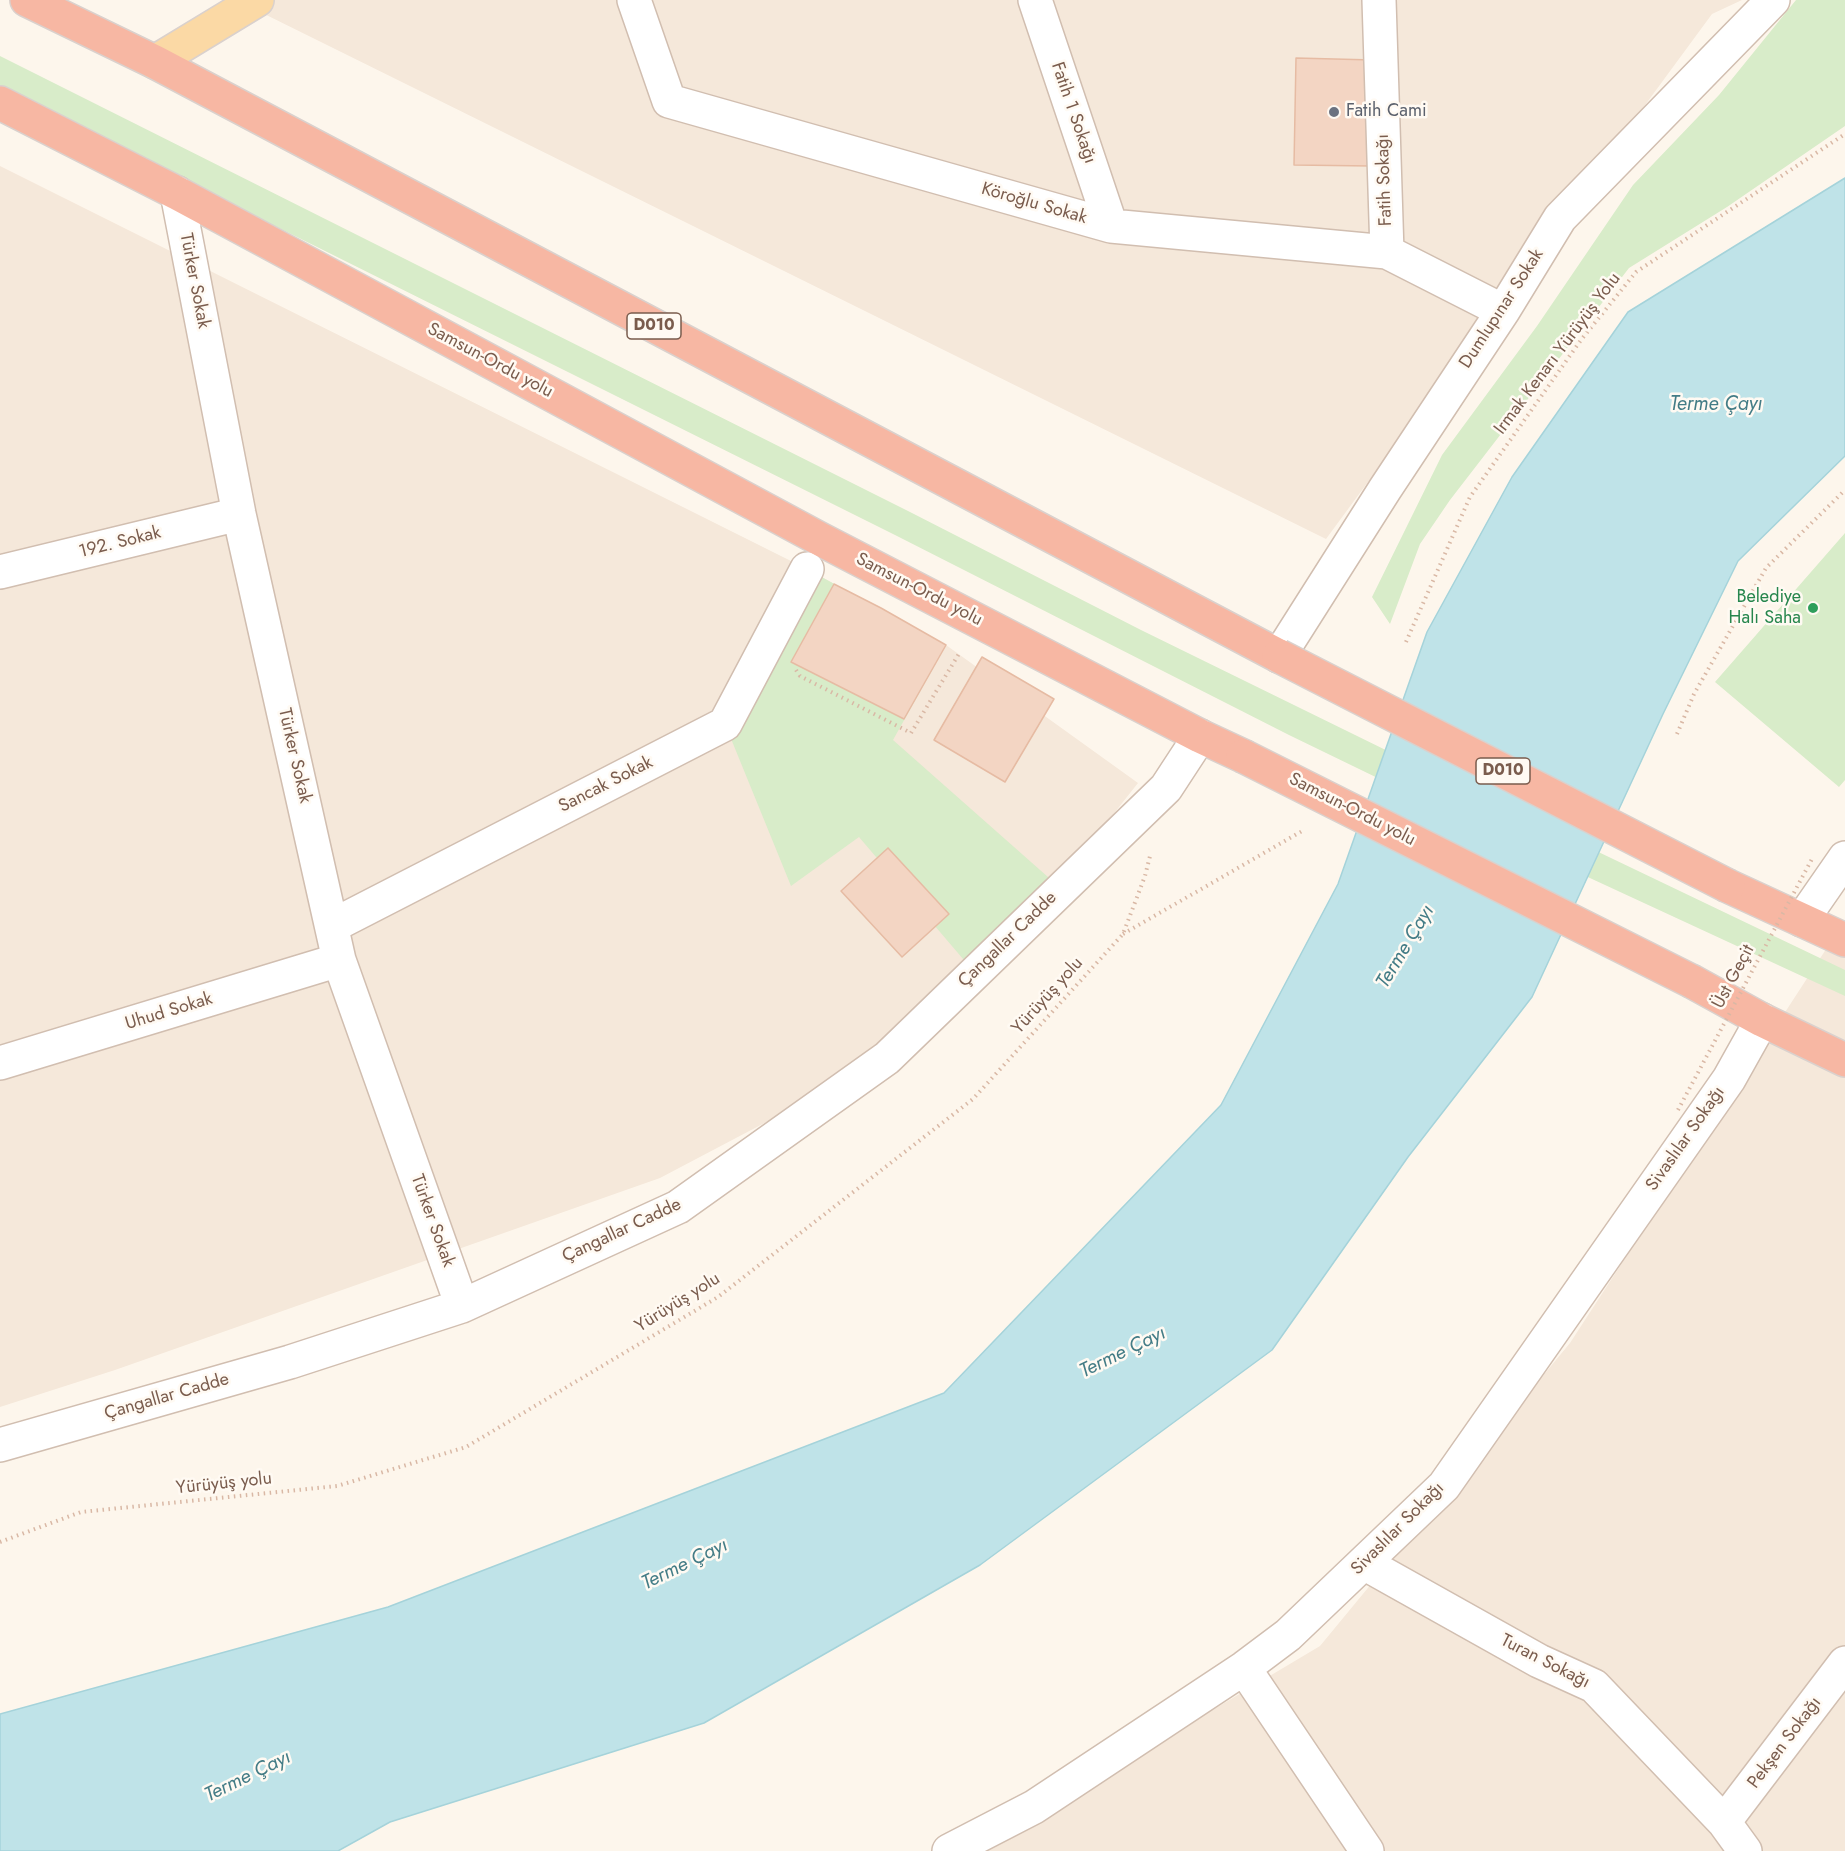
<!DOCTYPE html>
<meta charset="utf-8">
<style>
body{margin:0}
canvas{display:block;background:#fdf6ec}
</style>
<canvas width="1845" height="1851"></canvas>
<script>
const ctx = document.querySelector('canvas').getContext('2d');
ctx.lineJoin = 'round';
function fillPath(path, color) { ctx.fillStyle = color; ctx.fill(path, 'evenodd'); }
const shape = rows => new Path2D(rows.map(r => 'M' + r).join(''));
function strokePath(path, color, width, dash) { ctx.strokeStyle = color; ctx.lineWidth = width; ctx.lineCap = dash ? 'butt' : 'round'; ctx.setLineDash(dash || []); ctx.stroke(path); }
function drawText(font, color, halo, rows, align = 'center') {
  ctx.font = font + ' Jost,sans-serif'; ctx.lineWidth = 5; ctx.setLineDash([]); ctx.textBaseline = 'middle'; ctx.strokeStyle = halo; ctx.fillStyle = color; for (const [text, x, y, turn = 0] of rows) {
    ctx.save(); ctx.translate(x, y); ctx.rotate((+turn || 0) * Math.PI / 180); ctx.textAlign = isNaN(turn) ? turn : align; if (halo) ctx.strokeText(text, 0, 0); ctx.fillText(text, 0, 0); ctx.restore();
  }
}
fillPath(shape([
 [236,0,1742,0,1712,14,1326,539],
 [0,166,807,569,946,645,1138,783,943,1029,660,1178,115,1370,0,1407],
 [1845,920,1845,1851,976,1851,1320,1646,1570,1343]
]), '#f5e8da');
fillPath(shape([
 [1796,0,1845,0,1845,126,1727,207,1629,268,1450,500,1420,544,1390,624,1372,597,1442,455,1537,326,1633,185,1719,95],
 [0,56,910,512,1141,630,1402,758,1845,970,1845,996,1458,817,1289,735,895,535,0,89],
 [1845,533,1845,780,1839,787,1715,682],
 [807,569,946,645,893,740,1057,885,975,973,859,837,791,886,725,724]
]), '#d8ecc9');
const water = shape([
 [1845,178,1845,456,1738,561,1663,714,1532,997,1408,1157,1272,1350,980,1565,704,1723,390,1822,338,1851,0,1851,0,1714,388,1607,944,1393,1221,1105,1338,884,1427,632,1512,477,1628,312,1845,178]
]);
fillPath(water, '#bfe3e8');
strokePath(water, '#a5d3da', 1.5);
const building = shape([
 [1296,58,1373,60,1371,166,1294,165,1296,58],
 [834,584,881,608,946,645,904,719,791,662,834,584],
 [982,657,1054,699,1005,782,934,740,982,657],
 [888,848,949,914,902,957,841,891,888,848]
]);
fillPath(building, '#f3d5c3');
strokePath(building, '#e6bba3', 1.5);
const minor = shape([
 [634,0,669,101,1111,226,1387,252,1503,311],
 [1035,0,1111,226],
 [1379,0,1387,252],
 [177,193,239,514,339,960,462,1306],
 [0,572,239,514],
 [1279,656,1385,489,1503,311,1560,218,1773,0],
 [1802,920,1845,858],
 [332,926,725,724,807,569],
 [0,1063,339,960],
 [0,1445,290,1362,462,1306,678,1207,887,1058,1166,788,1200,736],
 [1364,1563,1539,1661,1594,1686,1724,1822,1745,1851],
 [1244,1668,1367,1851],
 [1724,1822,1845,1663],
 [949,1851,1034,1807,1244,1668,1288,1635,1444,1486,1729,1079,1762,1020]
]);
const major = shape([
 [155,62,257,0]
]);
const highway = shape([
 [27,0,155,62,1279,656],
 [0,103,177,193,818,538,1200,736,1243,756],
 [1728,886,1845,940],
 [1693,982,1762,1020,1845,1060]
]);
strokePath(minor, '#d1beb0', 36);
strokePath(major, '#dad1cd', 36);
strokePath(highway, '#dad1cd', 36);
strokePath(shape([
 [1406,642,1470,497,1581,340,1636,272,1845,134],
 [796,670,800,676,911,733,960,652],
 [1677,734,1694,694,1766,568,1845,490],
 [1123,934,1304,830],
 [0,1542,81,1512,337,1486,466,1447,718,1297,973,1099,1123,934,1145,876,1150,856]
]), '#d9b8a5', 4, [1.5, 4.5]);
strokePath(minor, '#fff', 33);
strokePath(major, '#fbd9a5', 33);
strokePath(highway, '#f7b7a3', 33);
const highwayBridge = shape([
 [1279,656,1728,886],
 [1243,756,1693,982]
]);
strokePath(highwayBridge, '#dad1cd', 36, []);
strokePath(shape([
 [1678,1110,1813,857]
]), '#d9b8a5', 4, [1.5, 4.5]);
strokePath(highwayBridge, '#f7b7a3', 33);
for (const [x, y, r, color] of [
 [1334,112,6,"#6b7280"],
 [1813,608,6,"#2e9e5b"]
]) { const dot = new Path2D(); dot.arc(x, y, r, 0, 2 * Math.PI); ctx.fillStyle = color; ctx.fill(dot); strokePath(dot, '#fffaf3', 2); }
for (const [x, y, w] of [
 [654,326,54],
 [1503,771,54]
]) { const box = new Path2D(); box.roundRect(x - w / 2, y - 13, w, 26, 4.5); ctx.fillStyle = '#fffaf3'; ctx.fill(box); strokePath(box, '#7a5c4d', 1.5); }
drawText('bold 16px', '#7a5c4d', null, [
 ["D010",654,326],
 ["D010",1503,771]
]);
drawText('18px', '#5b616d', '#fffaf3', [
 ["Fatih Cami",1346,112]
], 'left');
drawText('18px', '#7a5c4d', '#fffaf3', [
 ["Fatih 1 Sokağı",1073,113,71],
 ["Fatih Sokağı",1385,180,-92],
 ["Köroğlu Sokak",1034,204,16],
 ["Türker Sokak",194,281,79],
 ["Dumlupınar Sokak",1502,309,-57],
 ["Irmak Kenarı Yürüyüş Yolu",1558,354,-53],
 ["Samsun-Ordu yolu",490,361,28],
 ["192. Sokak",120,543,-14],
 ["Samsun-Ordu yolu",919,590,27],
 ["Türker Sokak",294,756,77],
 ["Sancak Sokak",606,785,-27],
 ["Samsun-Ordu yolu",1352,810,27],
 ["Çangallar Cadde",1008,940,-44],
 ["Üst Geçit",1734,977,-62],
 ["Yürüyüş yolu",1048,996,-48],
 ["Uhud Sokak",169,1012,-17],
 ["Sivaslılar Sokağı",1686,1139,-55],
 ["Türker Sokak",432,1221,70],
 ["Çangallar Cadde",622,1231,-25],
 ["Yürüyüş yolu",678,1303,-32],
 ["Çangallar Cadde",167,1397,-16],
 ["Yürüyüş yolu",224,1484,-6],
 ["Sivaslılar Sokağı",1398,1529,-45],
 ["Turan Sokağı",1545,1662,27],
 ["Pekşen Sokağı",1785,1743,-53]
]);
drawText('18px', '#27864d', '#fffaf3', [
 ["Belediye",1801,598],
 ["Halı Saha",1801,619]
], 'right');
drawText('italic 20px', '#437c86', '#fffaf3', [
 ["Terme Çayı",1716,405],
 ["Terme Çayı",1406,947,-59],
 ["Terme Çayı",1123,1353,-26],
 ["Terme Çayı",685,1565,-26],
 ["Terme Çayı",248,1777,-26]
]);
</script>
